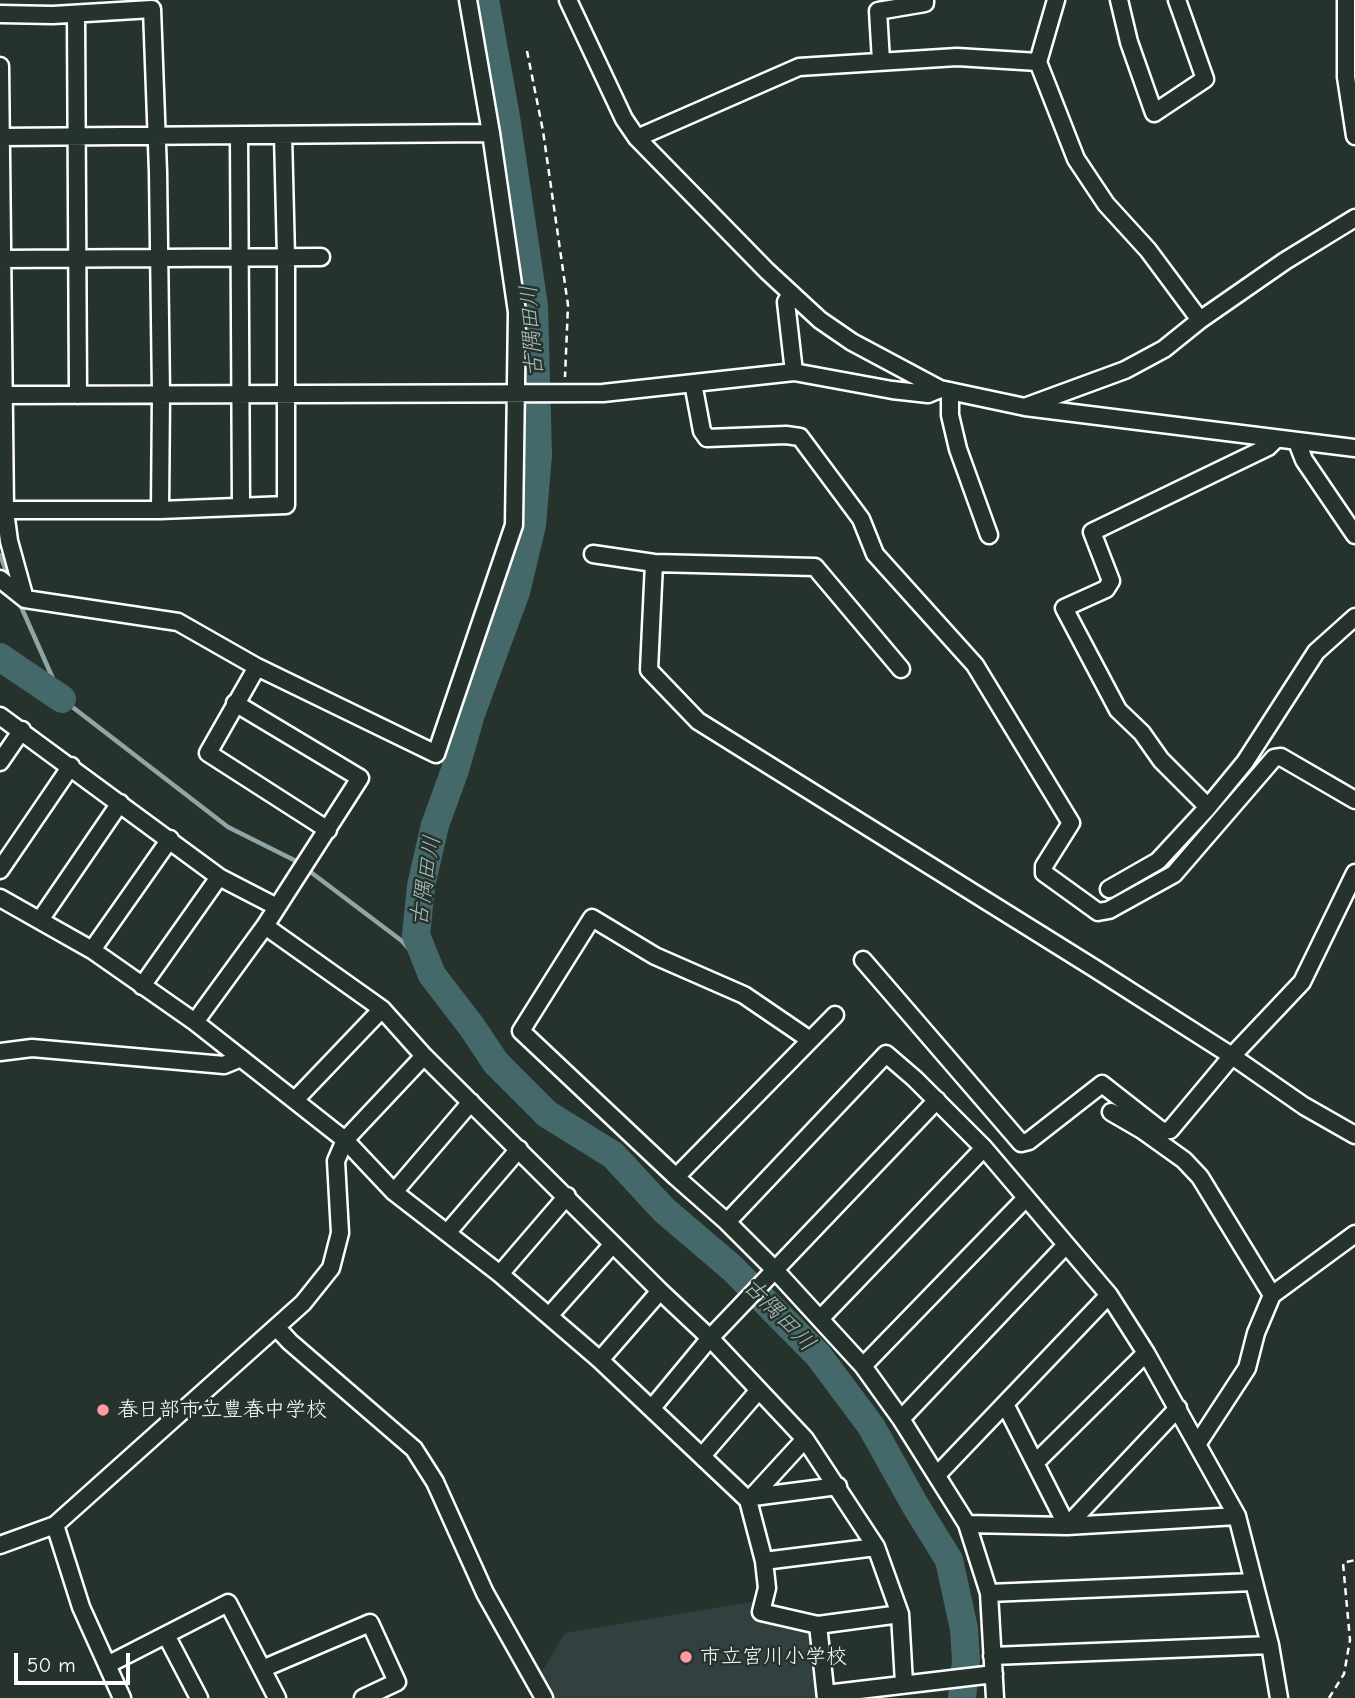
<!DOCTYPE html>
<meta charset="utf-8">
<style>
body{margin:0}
#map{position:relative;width:1355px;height:1698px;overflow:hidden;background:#26332d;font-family:"Comic Neue",sans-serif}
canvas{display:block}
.scale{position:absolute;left:14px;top:1653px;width:116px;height:32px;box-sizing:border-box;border:4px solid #fff;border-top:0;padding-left:9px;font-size:21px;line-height:24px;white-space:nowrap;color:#fff;-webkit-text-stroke:5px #26332d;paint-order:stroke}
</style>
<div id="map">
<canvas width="1355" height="1698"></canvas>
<div class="scale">50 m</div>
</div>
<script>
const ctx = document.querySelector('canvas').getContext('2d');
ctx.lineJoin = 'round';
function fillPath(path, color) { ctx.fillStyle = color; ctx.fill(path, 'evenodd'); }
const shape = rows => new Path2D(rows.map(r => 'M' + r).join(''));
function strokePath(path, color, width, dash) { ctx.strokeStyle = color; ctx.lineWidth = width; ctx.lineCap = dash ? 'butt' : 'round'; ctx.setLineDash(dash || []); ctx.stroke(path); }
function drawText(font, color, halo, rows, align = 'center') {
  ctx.font = font + ' "Comic Neue","Klee One",sans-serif'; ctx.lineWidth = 5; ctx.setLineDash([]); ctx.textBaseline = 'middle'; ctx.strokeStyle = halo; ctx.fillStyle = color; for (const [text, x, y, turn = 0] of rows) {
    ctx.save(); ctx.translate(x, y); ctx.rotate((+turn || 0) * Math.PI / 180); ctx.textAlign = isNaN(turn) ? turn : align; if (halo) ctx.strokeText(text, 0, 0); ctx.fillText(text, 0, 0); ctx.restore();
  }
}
fillPath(shape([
 [764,1600,762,1611,818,1625,826,1698,544,1698,536,1681,565,1633]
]), '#334040');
strokePath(shape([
 [0,555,9,578],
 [19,602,62,699,228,827,296,861,402,941,432,975]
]), '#8fa5a6', 4.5);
strokePath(shape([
 [485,0,506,117,534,306,538,455,532,525,516,592,471,714,455,770,435,825,421,886,416,935,432,975,472,1027,496,1063,547,1114,613,1155,664,1210,732,1268,818,1355,871,1426,915,1505,949,1560,964,1629,966,1660,962,1698],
 [0,657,62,699]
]), '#45696a', 28);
const minor = shape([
 [568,0,624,119,637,138,767,271,820,320,852,342,940,389,1025,407,1355,448],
 [1056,0,1038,62,1076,159,1106,204,1148,250,1200,320],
 [1119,0,1129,42,1154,113,1205,79,1177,0],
 [1346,0,1346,77,1355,136],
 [0,14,53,15,152,9,158,172,161,394,160,510],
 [76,14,78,395],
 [881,61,878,11,925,3,925,0],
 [0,66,5,511,9,541,25,599],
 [239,136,241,506],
 [0,137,491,133],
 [637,138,799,67,957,57,1038,62],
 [0,259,321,257],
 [794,372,892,390,928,394,940,389],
 [693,383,702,431,707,438,786,435,800,437,861,519,875,554,975,665,1071,823,1044,866,1044,873,1098,912,1109,910,1174,874,1274,758,1281,757,1355,800],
 [950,391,950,415,958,449,989,535],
 [0,395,603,393,794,372,786,302,791,293],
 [1027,406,1125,370,1164,349,1200,320,1285,261,1355,218],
 [1297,442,1304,460,1355,535],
 [0,510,160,510,286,505,286,257,283,135],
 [593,554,654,563,815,567,901,669],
 [654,563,649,670,698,721,1094,968,1232,1056,1304,1106,1355,1135],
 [0,579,25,599,178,622,257,667,436,754,514,525,517,312,491,133,468,0],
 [257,667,208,753,328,830],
 [0,716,219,877,277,907],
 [0,762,22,730],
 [1208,807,1161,760,1142,733,1118,710,1064,608,1106,589,1111,581,1092,532,1268,447,1276,439],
 [0,870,71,766],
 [1109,889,1158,861,1208,807,1245,762,1316,652,1355,617],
 [0,898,92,950,195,1022,345,1140,394,1192,500,1274,600,1360,748,1500,764,1561,767,1588,761,1612,818,1625,826,1698],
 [40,920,120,803],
 [265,926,382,1009,424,1056,660,1291,710,1338,805,1439,876,1547,900,1614],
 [92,950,170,839],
 [863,960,1021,1143,1029,1141,1102,1084,1162,1131,1170,1130,1232,1056,1302,982,1355,873],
 [142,986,219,877],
 [195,1022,265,926,360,778,235,703],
 [810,1040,744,995,655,956,592,918,521,1031,676,1177,727,1222,775,1270,863,1366,901,1419,967,1524,989,1593,995,1698],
 [0,1052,32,1048,224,1065,241,1058],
 [295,1100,382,1009],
 [1111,1112,1142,1130,1184,1160,1200,1177,1272,1295],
 [676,1177,835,1015],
 [394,1192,471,1102],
 [727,1222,886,1054,915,1079,984,1148,1109,1295,1146,1353,1237,1516,1270,1645,1279,1698],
 [447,1233,519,1149],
 [500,1274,567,1196],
 [549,1316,613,1244],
 [820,1319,984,1148],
 [277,1328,290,1342,414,1449,435,1482,485,1593,544,1698],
 [600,1360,660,1291],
 [863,1366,1025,1199],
 [1005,1404,1067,1526,1178,1408],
 [652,1408,710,1338,937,1100],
 [901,1419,1066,1245],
 [1198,1443,1247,1368,1256,1333,1272,1295,1355,1234],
 [702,1456,759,1390],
 [1036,1462,1146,1353],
 [937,1475,1109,1295],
 [753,1497,838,1486],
 [750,1499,805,1439],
 [967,1524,1067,1526,1237,1516],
 [55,1525,81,1607,122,1698],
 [0,1545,55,1525,303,1303,331,1268,340,1233,336,1161,345,1140,424,1056],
 [764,1561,876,1547],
 [989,1593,1253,1582],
 [818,1625,900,1614,904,1683],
 [166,1635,199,1698],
 [992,1656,1270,1645],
 [107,1665,228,1603,277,1698],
 [262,1669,370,1623,397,1682,363,1698],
 [826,1694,994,1674]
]);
strokePath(minor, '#fff', 21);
strokePath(shape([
 [527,51,543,131,568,305,565,377],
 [1329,1698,1344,1674,1350,1640,1343,1563,1355,1560]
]), '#fff', 2.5, [7, 5]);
strokePath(minor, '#26332d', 16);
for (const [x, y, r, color] of [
 [103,1410,7,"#ff9aa2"],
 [686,1657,7,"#ff9aa2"]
]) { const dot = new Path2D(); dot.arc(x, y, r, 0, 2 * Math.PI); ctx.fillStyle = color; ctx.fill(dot); strokePath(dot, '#26332d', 2.5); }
drawText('21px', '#fff', '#26332d', [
 ["春日部市立豊春中学校",117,1410],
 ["市立宮川小学校",700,1657]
], 'left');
drawText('italic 23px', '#abbcbc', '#26332d', [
 ["古隅田川",532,331,-94],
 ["古隅田川",426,881,-81],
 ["古隅田川",779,1315,46]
]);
</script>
